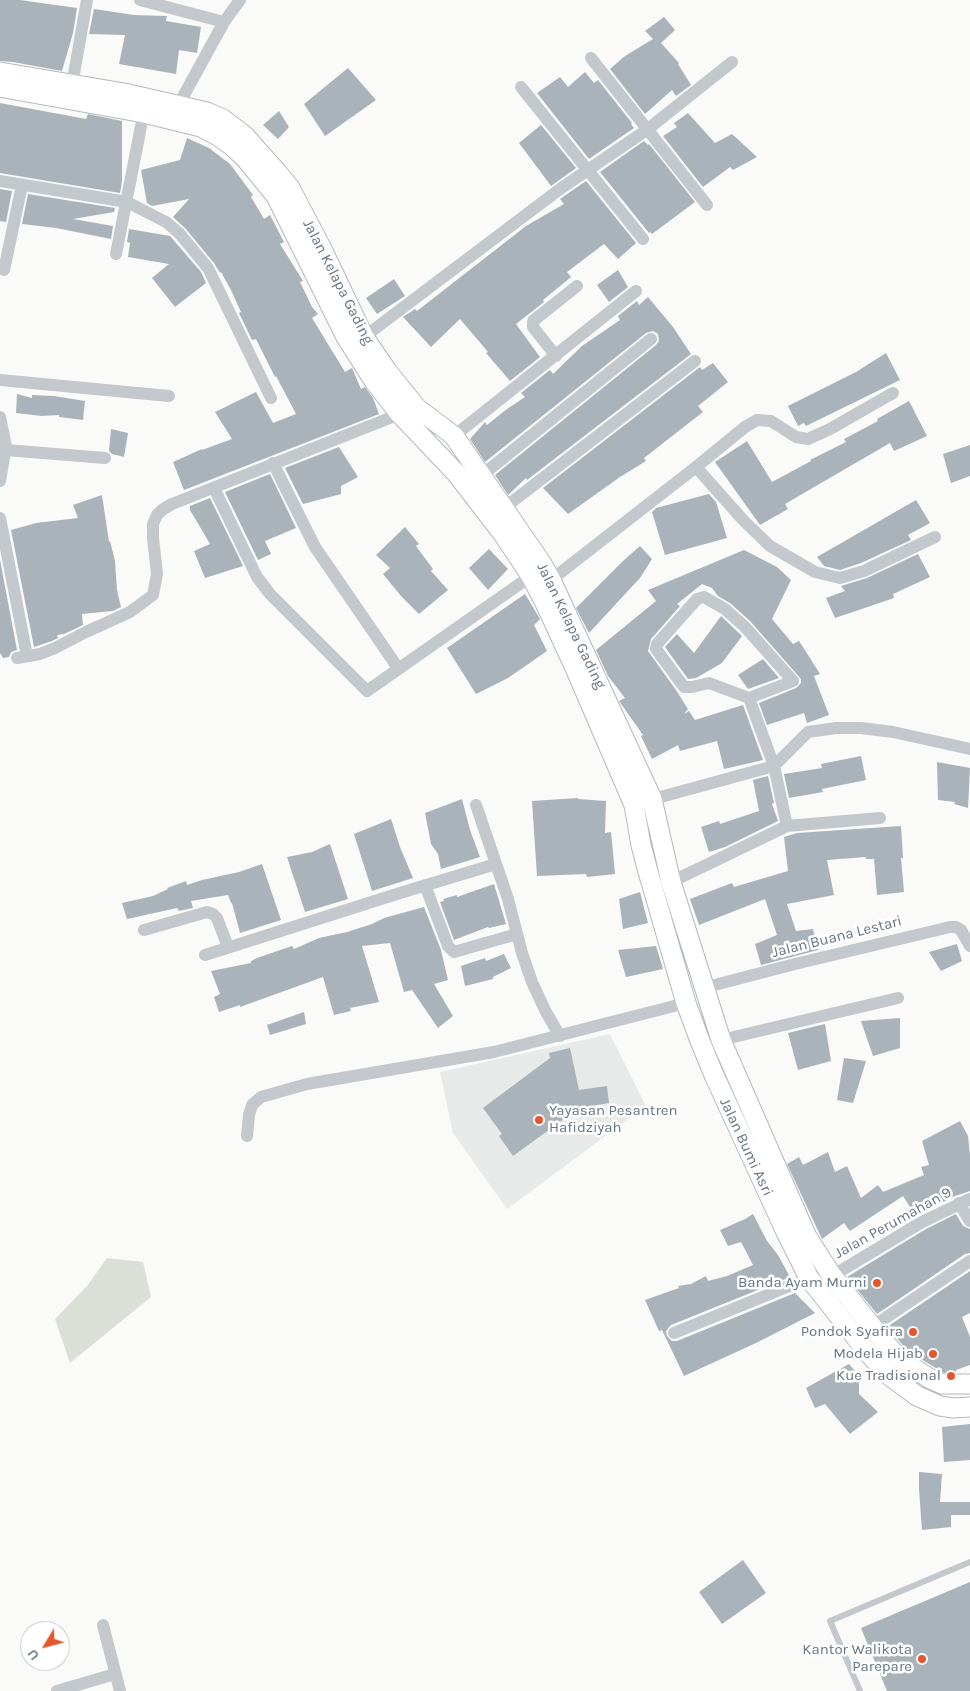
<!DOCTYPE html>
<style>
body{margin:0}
#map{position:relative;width:970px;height:1691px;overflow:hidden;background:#fafaf8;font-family:Karla,sans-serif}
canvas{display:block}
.north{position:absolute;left:20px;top:1621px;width:50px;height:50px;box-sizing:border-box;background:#fff;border:1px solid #c1c8cd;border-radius:50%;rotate:233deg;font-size:14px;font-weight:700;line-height:20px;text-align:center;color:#657683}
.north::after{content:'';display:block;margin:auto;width:18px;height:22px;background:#e4572e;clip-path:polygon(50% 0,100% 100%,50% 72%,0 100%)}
</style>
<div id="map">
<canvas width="970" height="1691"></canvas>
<div class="north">U</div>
</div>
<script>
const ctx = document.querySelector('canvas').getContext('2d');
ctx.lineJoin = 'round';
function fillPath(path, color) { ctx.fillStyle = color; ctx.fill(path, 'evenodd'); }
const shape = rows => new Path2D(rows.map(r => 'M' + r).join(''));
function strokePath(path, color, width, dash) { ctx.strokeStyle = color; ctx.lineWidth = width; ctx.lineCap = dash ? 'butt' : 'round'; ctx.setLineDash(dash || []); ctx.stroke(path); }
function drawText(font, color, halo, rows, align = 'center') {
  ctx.font = font + ' Karla,sans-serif'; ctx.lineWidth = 5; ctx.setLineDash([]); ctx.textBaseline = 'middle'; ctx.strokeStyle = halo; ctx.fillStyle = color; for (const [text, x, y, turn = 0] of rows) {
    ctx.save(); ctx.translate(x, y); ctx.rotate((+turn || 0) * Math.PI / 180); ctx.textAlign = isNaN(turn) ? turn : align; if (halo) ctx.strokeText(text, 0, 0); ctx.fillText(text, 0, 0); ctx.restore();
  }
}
fillPath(shape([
 [610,1034,646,1106,507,1209,453,1133,440,1072]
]), '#e8e9e9');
fillPath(shape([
 [107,1258,143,1262,151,1297,70,1363,55,1319,87,1286]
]), '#dadfd7');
fillPath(shape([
 [0,0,20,0,77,8,73,33,62,71,13,62,0,61],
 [94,9,134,15,167,16,166,21,201,27,197,53,179,50,176,74,119,64,125,35,89,34],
 [664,17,675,30,661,43,679,63,678,64,691,85,676,96,672,90,645,114,610,69,625,56,653,39,645,31],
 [348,68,376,100,325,136,304,104],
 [585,72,594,83,598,80,632,123,631,124,634,128,589,159,537,93,560,77,568,87],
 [0,103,86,119,88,114,122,121,122,181,120,193,0,173],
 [279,111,289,127,278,139,263,125],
 [688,113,715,143,732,134,757,157,733,170,730,167,703,187,663,136,677,127,674,123],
 [541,125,576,168,551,186,519,143],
 [187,138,209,148,230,164,253,195,251,197,264,219,270,215,284,242,280,244,303,281,300,282,312,307,318,314,312,318,345,372,352,368,361,389,365,387,373,398,379,414,184,490,173,462,202,449,202,450,232,439,215,412,256,392,273,423,296,414,276,376,275,377,256,339,252,340,239,313,241,312,231,290,221,272,220,273,214,263,185,228,173,217,189,199,152,206,147,203,141,170,180,160],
 [644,141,648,145,649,144,695,202,652,234,650,232,649,233,600,172],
 [586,181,636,243,618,259,604,244,567,272,571,277,543,300,544,302,516,324,540,357,510,381,486,353,488,352,460,319,431,347,403,317,415,309,417,311,526,226,564,204,560,199],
 [0,189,12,191,6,222,0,221],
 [28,194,115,208,114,212,73,219,113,226,111,239,56,228,22,224],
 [129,229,170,236,201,272,206,283,175,307,152,278,169,264,128,257,130,243,127,242],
 [618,270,628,287,609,302,597,285],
 [394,279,405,296,377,314,366,298],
 [648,297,673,327,691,354,527,480,526,478,508,495,495,475,656,345,659,341,658,334,653,331,646,333,485,462,470,439,485,422,487,425,507,409,525,397,521,393,550,370,553,374,582,346,620,320,618,316,637,301,639,305],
 [886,353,900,380,806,426,804,423,798,426,788,406,856,372],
 [713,363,728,382,698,406,703,412,644,458,646,461,620,477,568,514,543,488,700,367,702,370],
 [17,394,32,398,32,395,54,396,85,401,83,420,59,417,59,415,42,416,16,413],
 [909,401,927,436,894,451,890,443,785,504,788,509,760,525,715,462,747,441,772,482,811,461,810,460,846,442,844,439,878,421,877,419],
 [111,429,128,433,124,457,112,454,109,451],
 [970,445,970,476,951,483,943,454],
 [339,447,358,477,341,486,341,494,303,504,285,468],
 [270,474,296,528,265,541,271,554,258,560,225,492],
 [709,494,716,502,727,538,665,555,652,512,656,508],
 [102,495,109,542,110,541,115,561,117,590,121,607,113,611,82,614,83,625,64,634,57,635,58,638,52,641,34,647,11,530,36,523,78,518,73,505],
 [210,498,243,566,205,578,194,551,210,544,190,510,190,506],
 [916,500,930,523,908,535,911,540,861,563,840,570,824,566,817,557],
 [405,527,419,544,416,546,433,569,431,571,448,590,419,614,401,596,383,574,390,568,376,555],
 [640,546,652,559,640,578,589,633,576,608,623,561],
 [489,549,508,569,488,590,469,568],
 [744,550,777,567,791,580,772,619,793,644,799,641,810,658,820,674,814,676,829,715,807,723,804,713,767,725,759,703,796,688,801,683,801,679,750,621,730,603,718,596,712,588,702,584,677,604,680,606,651,639,648,651,676,690,688,709,684,714,689,711,695,720,743,705,763,760,724,769,717,741,680,751,678,745,652,759,641,736,643,735,619,701,625,698,608,676,596,650,656,601,648,590],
 [918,554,930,577,893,594,894,598,835,618,826,598,845,591,841,586,867,578],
 [0,560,17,650,11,652,9,657,3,658,0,653],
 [525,594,540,619,534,625,547,651,508,678,476,694,447,648],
 [721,616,742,636,722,663,696,678,688,679,665,647,677,634,694,653],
 [763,659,779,678,748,689,738,675],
 [861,756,866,780,822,789,823,792,789,798,784,774,822,768,821,764],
 [937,762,970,768,968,808,954,804,955,802,938,800],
 [768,776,774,803,772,804,778,821,725,847,709,852,701,827,719,821,720,824,759,811,753,780],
 [578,798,578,799,606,801,605,833,611,832,615,874,587,877,586,874,537,876,532,801],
 [462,799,470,830,480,857,441,869,438,854,431,844,425,813],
 [391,819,400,847,413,878,372,891,354,834],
 [901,826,903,858,901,858,904,892,877,895,874,859,866,859,866,857,827,860,834,895,787,904,796,931,813,929,818,950,761,965,755,944,777,935,765,899,699,925,690,899,732,883,734,887,788,871,784,837,797,833],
 [330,844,348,899,305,912,287,857,312,852],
 [262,864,281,920,240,933,232,903,231,903,228,895,191,901,193,908,179,911,177,908,127,919,122,903,153,896,168,889,167,888,186,881,187,885,202,880,239,872],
 [494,884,506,924,489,928,488,927,454,940,440,902,444,901,443,899,457,895,457,897],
 [640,892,648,923,623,929,619,899],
 [424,907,441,950,448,980,434,984,453,1016,438,1028,412,990,404,992,390,943,362,946,379,1002,350,1008,351,1011,334,1015,323,977,240,1007,240,1005,219,1012,214,997,220,994,211,971,251,963,251,961,257,958,292,946,294,949,319,938,347,932,372,924,384,918],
 [957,944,962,961,941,971,929,952],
 [656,946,663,969,626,977,618,950],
 [504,954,511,968,493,977,493,979,465,986,461,966,485,958,486,961],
 [304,1012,306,1024,270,1035,267,1025],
 [900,1018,900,1048,873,1056,861,1021],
 [825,1024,831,1061,798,1070,788,1033],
 [570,1048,579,1090,607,1086,609,1103,579,1108,513,1156,499,1136,502,1134,483,1108,550,1058,549,1053],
 [844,1058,866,1061,853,1103,837,1100],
 [960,1121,968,1136,970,1155,970,1191,955,1196,916,1216,903,1196,850,1231,844,1223,822,1239,787,1164,799,1157,803,1165,828,1152,835,1172,847,1166,861,1198,878,1185,883,1192,924,1175,921,1167,929,1165,922,1141],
 [753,1214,767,1241,778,1255,790,1277,671,1325,666,1331,667,1336,672,1341,677,1341,795,1293,815,1313,756,1343,684,1376,662,1330,659,1331,645,1300,679,1288,678,1286,691,1284,706,1276,708,1281,727,1276,753,1265,741,1242,728,1246,720,1230,745,1219],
 [956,1214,963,1226,970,1229,970,1253,965,1254,877,1314,847,1277,926,1229],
 [970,1271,970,1313,962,1317,970,1337,970,1365,956,1370,956,1373,944,1373,908,1351,887,1327],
 [849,1364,859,1376,859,1394,878,1412,850,1434,825,1404,815,1408,806,1388],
 [970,1424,970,1460,944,1462,942,1427],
 [919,1472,942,1474,940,1502,970,1502,970,1515,951,1515,951,1527,922,1530,919,1489],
 [743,1560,766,1593,722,1624,699,1592],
 [970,1582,970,1691,887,1691,861,1628]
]), '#aab3b9');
const secondary = shape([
 [0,72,124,93,207,112,223,119,244,135,277,172,290,188,323,251,364,337,387,371,417,408,454,436,542,564,551,580,652,799,671,882,721,1040,807,1237,832,1276,885,1343,901,1360,929,1378,942,1384,970,1384],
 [0,87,144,113,201,127,218,136,232,146,245,158,276,196,346,337,374,381,400,414,456,473,503,534,531,576,545,603,575,668,634,805,641,845,647,868,686,1003,700,1041,714,1075,785,1230,809,1278,869,1354,890,1376,917,1396,940,1406,953,1408,970,1407]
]);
strokePath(secondary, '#b3babf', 21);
strokePath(shape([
 [860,1691,830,1621,970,1562]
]), '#c3c8cc', 6);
strokePath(shape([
 [140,0,224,22],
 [591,58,707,205],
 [521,87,643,239],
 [71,91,87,0],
 [179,104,224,22,240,0],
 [0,181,127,202,166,222,179,233,208,268,271,398],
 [116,254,145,106],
 [4,270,22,185],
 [364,337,560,189,648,129,732,62],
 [556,356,533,327,533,321,577,286],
 [0,380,169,396],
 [0,417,6,446,0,481],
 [454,436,636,291],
 [6,450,105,458],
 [273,463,315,547,398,668],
 [696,467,744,521,770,546,815,572,840,578,864,571,935,537],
 [481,476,651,339],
 [214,488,257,577,270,594,367,691,531,576],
 [504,508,695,361],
 [0,518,27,656],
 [551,580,696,467,745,427,757,420,771,421,796,437,808,439,830,429,893,393],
 [17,658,40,654,55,648,86,632,130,612,153,595,157,574,153,538,153,524,157,515,162,510,172,504,405,412],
 [749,698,793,681,745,627,725,609,704,597,697,599,657,644,656,649,684,687,692,687,709,683,749,698,774,766,787,826,880,818],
 [646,801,774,766,808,732,836,728,861,728,893,732,970,749],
 [476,805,508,899,522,953,532,982,546,1012,560,1036],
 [671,882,787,826],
 [425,885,448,946,454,952,517,934],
 [144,930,207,912,213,914,217,918,228,947],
 [205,955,400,893,496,864],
 [703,988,795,964,950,927,956,927,961,930,970,946],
 [721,1040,898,998],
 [247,1136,249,1115,252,1105,261,1097,307,1084,494,1052,686,1003],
 [959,1203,970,1221],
 [832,1276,922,1222,970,1199],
 [872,1327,970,1261],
 [674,1333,809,1278],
 [103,1625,120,1691],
 [57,1691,115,1674]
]), '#c3c8cc', 12);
strokePath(secondary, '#fff', 19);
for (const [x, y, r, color] of [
 [539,1120,5,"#e4572e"],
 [877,1283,5,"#e4572e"],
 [913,1332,5,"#e4572e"],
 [933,1354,5,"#e4572e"],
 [951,1376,5,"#e4572e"],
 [922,1659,5,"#e4572e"]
]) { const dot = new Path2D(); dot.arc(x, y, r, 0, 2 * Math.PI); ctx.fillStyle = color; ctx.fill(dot); strokePath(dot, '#fff', 2); }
drawText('15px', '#657683', '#fff', [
 ["Jalan Kelapa Gading",338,282,63],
 ["Jalan Kelapa Gading",571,626,64],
 ["Jalan Buana Lestari",837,937,-14],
 ["Jalan Bumi Asri",746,1147,65],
 ["Jalan Perumahan 9",893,1223,-29]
]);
drawText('15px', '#657683', '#fff', [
 ["Yayasan Pesantren",549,1111,"left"],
 ["Hafidziyah",549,1128,"left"],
 ["Banda Ayam Murni",867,1283],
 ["Pondok Syafira",903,1332],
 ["Modela Hijab",923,1354],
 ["Kue Tradisional",941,1376],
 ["Kantor Walikota",912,1650],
 ["Parepare",912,1667]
], 'right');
</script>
